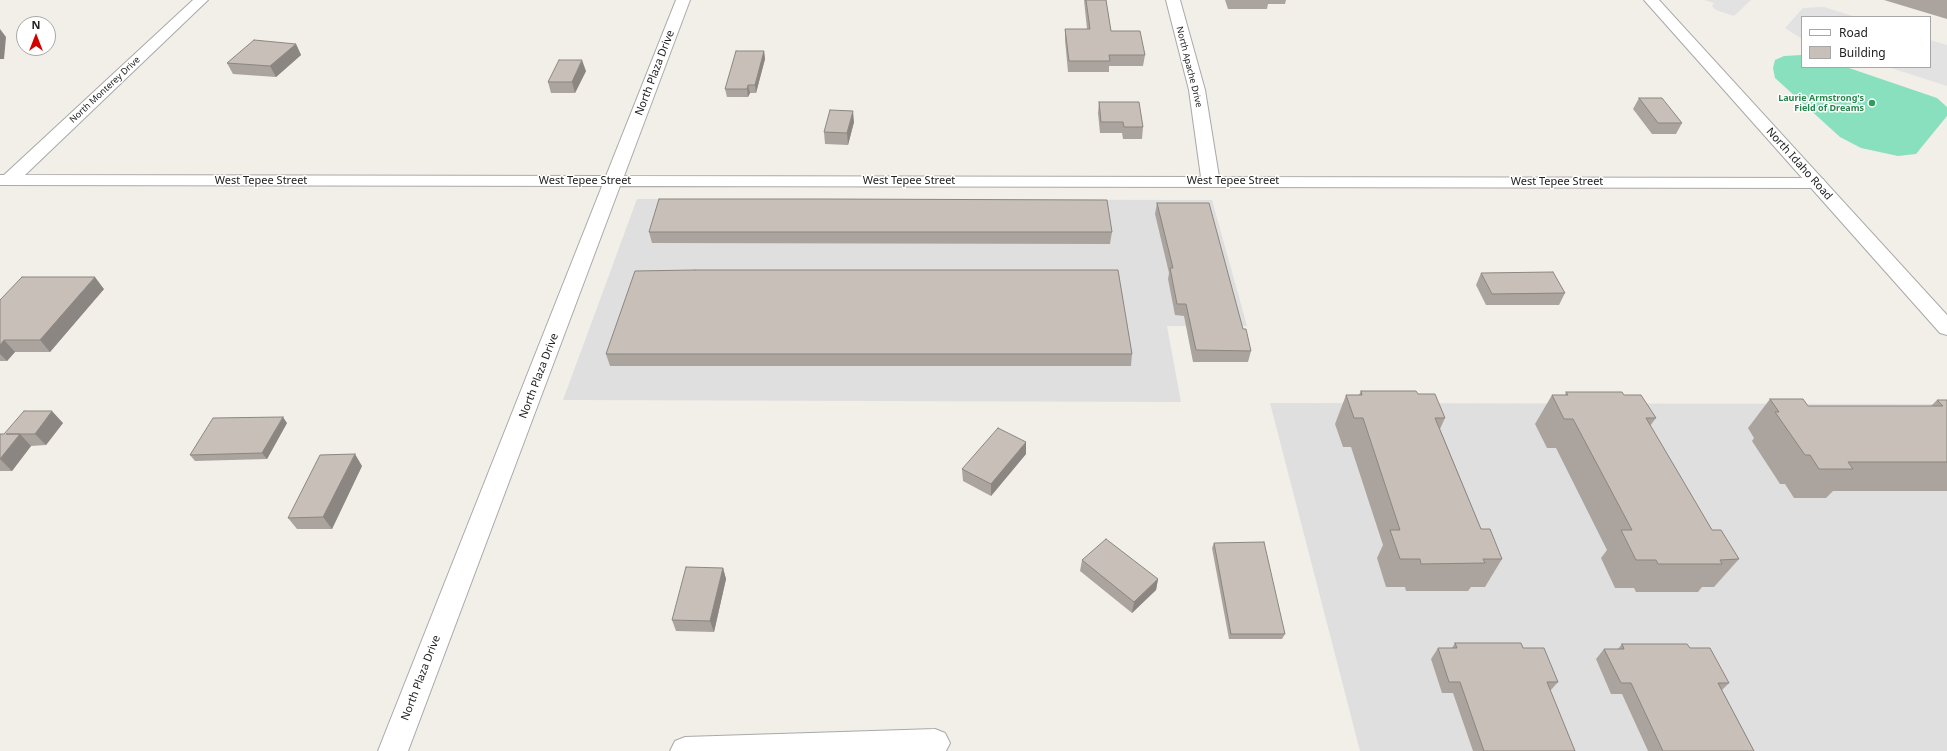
<!DOCTYPE html>
<style>
body{margin:0}
#map{position:relative;width:1947px;height:751px;overflow:hidden;background:#f2efe9;font-family:"Noto Sans",sans-serif}
canvas{display:block}
.legend{position:absolute;left:1801px;top:16px;width:130px;height:52px;box-sizing:border-box;background:#fff;border:1px solid #a7a7a7;margin:0;padding:5px 7px;list-style:none;font-size:12px;color:#222}
.legend li{display:flex;align-items:center;gap:8px;height:20px}
.legend b{width:20px;border:1px solid #a7a7a7}
.north{position:absolute;left:16px;top:16px;width:40px;height:40px;box-sizing:border-box;background:#fff;border:1px solid #a7a7a7;border-radius:50%;rotate:0deg;font-size:11px;font-weight:700;line-height:16px;text-align:center;color:#222}
.north::after{content:'';display:block;margin:auto;width:14px;height:18px;background:#d40000;clip-path:polygon(50% 0,100% 100%,50% 72%,0 100%)}
</style>
<div id="map">
<canvas width="1947" height="751"></canvas>
<ul class="legend">
<li><b style="height:5px;background:#fff"></b>Road</li>
<li><b style="height:11px;background:#c7bfb8"></b>Building</li>
</ul>
<div class="north">N</div>
</div>
<script>
const ctx = document.querySelector('canvas').getContext('2d');
ctx.lineJoin = 'round';
function fillPath(path, color) { ctx.fillStyle = color; ctx.fill(path, 'evenodd'); }
const shape = rows => new Path2D(rows.map(r => 'M' + r).join(''));
function strokePath(path, color, width, dash) { ctx.strokeStyle = color; ctx.lineWidth = width; ctx.lineCap = dash ? 'butt' : 'round'; ctx.setLineDash(dash || []); ctx.stroke(path); }
function drawText(font, color, halo, rows, align = 'center') {
  ctx.font = font + ' "Noto Sans",sans-serif'; ctx.lineWidth = 3; ctx.setLineDash([]); ctx.textBaseline = 'middle'; ctx.strokeStyle = halo; ctx.fillStyle = color; for (const [text, x, y, turn = 0] of rows) {
    ctx.save(); ctx.translate(x, y); ctx.rotate((+turn || 0) * Math.PI / 180); ctx.textAlign = isNaN(turn) ? turn : align; if (halo) ctx.strokeText(text, 0, 0); ctx.fillText(text, 0, 0); ctx.restore();
  }
}
fillPath(shape([
 [637,199,1212,200,1247,326,1167,326,1181,402,563,400],
 [1270,403,1947,404,1947,751,1360,751]
]), '#e0dfdf');
fillPath(shape([
 [1801,55,1802,55,1802,67,1846,67,1937,98,1947,107,1947,116,1916,154,1898,156,1861,148,1840,137,1775,78,1773,68,1775,60,1784,56]
]), '#88e0be');
fillPath(shape([
 [1704,0,1751,0,1734,16,1716,10,1712,6,1714,3],
 [1824,7,1856,17,1802,17,1802,39,1785,28,1803,8],
 [1930,40,1947,45,1947,86,1888,67,1930,67]
]), '#e2e2e2');
const minor = shape([
 [193,0,208,0,25,175,606,176,676,0,690,0,624,176,1201,177,1189,90,1166,0,1180,0,1205,90,1219,177,1817,178,1823,179,1826,183,1823,187,1817,188,620,186,408,751,378,751,602,186,0,185,0,175,4,175,193,0],
 [935,729,945,733,950,743,946,751,670,751,675,741,685,737,935,729]
]);
const tertiary = shape([
 [1644,0,1659,0,1947,315,1947,335,1940,333,1644,0]
]);
strokePath(minor, '#a9a9a9', 2);
strokePath(tertiary, '#a9a9a9', 2);
fillPath(minor, '#fff');
fillPath(tertiary, '#fff');
fillPath(shape([
 [1084,0,1106,0,1111,31,1145,55,1143,66,1109,66,1109,72,1068,72,1065,40,1065,29,1087,29],
 [1225,0,1286,0,1285,4,1268,4,1267,9,1228,9],
 [1884,0,1947,0,1947,19],
 [296,44,301,55,276,77,233,74,227,63],
 [764,51,765,59,756,93,750,93,748,97,727,97,725,89],
 [586,71,575,93,551,93,548,82],
 [1639,98,1682,123,1676,134,1652,134,1633,109],
 [1099,102,1143,127,1142,139,1123,139,1122,133,1100,133,1098,113],
 [854,122,848,145,825,144,824,132],
 [1157,203,1243,329,1251,351,1248,362,1193,362,1184,316,1175,315,1168,279,1169,273,1155,214],
 [649,232,1112,232,1110,244,652,243],
 [1481,273,1565,293,1559,305,1486,305,1476,285],
 [104,289,50,352,15,352,7,361,0,361,0,300],
 [606,354,1132,354,1131,366,610,366],
 [1361,391,1418,394,1445,418,1440,429,1481,529,1502,559,1485,587,1471,587,1468,591,1406,591,1405,587,1386,587,1377,558,1383,545,1351,447,1343,447,1335,424,1346,395,1359,395],
 [1566,392,1624,395,1656,418,1650,426,1712,530,1739,559,1714,587,1702,587,1698,592,1636,592,1634,588,1615,588,1601,558,1607,550,1556,448,1547,448,1535,424,1552,395,1565,395],
 [1770,399,1808,406,1931,406,1937,400,1947,400,1947,491,1833,491,1826,498,1794,498,1785,484,1780,484,1752,441,1754,438,1748,428],
 [63,423,46,445,31,446,12,471,0,471,0,434,4,434],
 [287,423,267,459,195,461,190,455],
 [1026,454,991,496,963,481,962,469],
 [362,466,332,529,297,529,288,518],
 [1214,543,1285,634,1282,639,1229,639,1212,548],
 [1082,560,1158,579,1156,590,1132,613,1080,571],
 [723,568,726,579,714,632,676,631,672,620],
 [1455,643,1523,648,1558,682,1550,691,1575,751,1473,751,1453,693,1442,693,1431,659,1438,648,1452,648],
 [1622,644,1690,648,1729,683,1722,690,1754,751,1648,751,1622,694,1611,694,1596,659,1604,649,1618,649]
]), '#aba49e');
fillPath(shape([
 [0,29,6,37,4,59,0,59],
 [296,44,301,55,276,77,270,66],
 [764,51,765,59,756,93,755,85],
 [582,60,586,71,575,93,572,82],
 [748,85,750,93,748,97,747,89],
 [853,111,854,122,848,145,847,133],
 [95,277,104,289,50,352,40,340],
 [4,340,15,352,7,361,0,354,0,345],
 [52,411,63,423,46,445,35,434],
 [283,417,287,423,267,459,262,453],
 [20,434,31,446,12,471,0,459],
 [1026,442,1026,454,991,496,991,484],
 [355,454,362,466,332,529,323,517],
 [723,568,726,579,714,632,710,621],
 [1158,579,1156,590,1132,613,1134,602]
]), '#8b8681');
const building = shape([
 [1086,0,1106,0,1111,31,1140,31,1145,55,1109,55,1110,61,1069,61,1065,29,1090,29,1086,0],
 [254,40,296,44,270,66,227,63,254,40],
 [736,51,764,51,755,85,748,85,747,89,725,89,736,51],
 [559,60,582,60,572,82,548,82,559,60],
 [1639,98,1662,98,1682,123,1658,123,1639,98],
 [1099,102,1139,102,1143,127,1124,127,1123,122,1101,122,1099,102],
 [830,110,853,111,847,133,824,132,830,110],
 [659,199,823,199,1107,200,1112,232,649,232,659,199],
 [1157,203,1209,203,1243,329,1246,329,1251,351,1196,350,1186,304,1177,304,1170,268,1173,268,1157,203],
 [695,270,1118,270,1132,354,606,354,635,271,695,270],
 [1553,272,1565,293,1492,294,1481,273,1553,272],
 [22,277,95,277,40,340,4,340,0,345,0,300,22,277],
 [1361,391,1416,391,1418,394,1435,394,1445,418,1435,418,1481,529,1490,529,1502,559,1483,559,1485,563,1421,564,1420,559,1400,559,1390,530,1400,530,1363,418,1354,418,1346,395,1362,395,1361,391],
 [1566,392,1622,392,1624,395,1641,395,1656,418,1646,418,1712,530,1721,530,1739,559,1720,560,1722,564,1658,564,1656,560,1636,560,1621,530,1632,530,1573,419,1564,419,1552,395,1568,395,1566,392],
 [1770,399,1803,399,1808,406,1943,406,1937,400,1947,400,1947,462,1848,462,1853,469,1819,469,1810,455,1805,455,1775,412,1779,412,1770,399],
 [24,411,52,411,35,434,6,434,20,434,0,459,0,434,4,434,24,411],
 [283,417,262,453,190,455,213,418,283,417],
 [998,428,1026,442,991,484,962,469,998,428],
 [355,454,323,517,288,518,320,455,355,454],
 [1106,539,1158,579,1134,602,1082,560,1106,539],
 [1264,542,1285,634,1231,634,1214,543,1264,542],
 [686,567,723,568,710,621,672,620,686,567],
 [1455,643,1521,643,1523,648,1544,648,1558,682,1547,682,1575,751,1484,751,1460,682,1449,682,1438,648,1457,648,1455,643],
 [1622,644,1687,644,1690,648,1710,648,1729,683,1718,683,1754,751,1663,751,1631,683,1621,683,1604,649,1624,649,1622,644]
]);
fillPath(building, '#c7bfb8');
strokePath(building, '#8b8681', 1);
for (const [x, y, r, color] of [
 [1872,103,4,"#2e9e5b"]
]) { const dot = new Path2D(); dot.arc(x, y, r, 0, 2 * Math.PI); ctx.fillStyle = color; ctx.fill(dot); strokePath(dot, '#fff', 1.5); }
drawText('9px', '#222', '#fff', [
 ["North Apache Drive",1189,67,76],
 ["North Monterey Drive",105,90,-43]
]);
drawText('bold 9px', '#27864d', '#fff', [
 ["Laurie Armstrong's",1864,98],
 ["Field of Dreams",1864,108]
], 'right');
drawText('11px', '#222', '#fff', [
 ["North Plaza Drive",655,73,-69],
 ["North Idaho Road",1799,164,48],
 ["West Tepee Street",261,181],
 ["West Tepee Street",585,181],
 ["West Tepee Street",909,181],
 ["West Tepee Street",1233,181],
 ["West Tepee Street",1557,182],
 ["North Plaza Drive",539,376,-69],
 ["North Plaza Drive",421,678,-69]
]);
</script>
